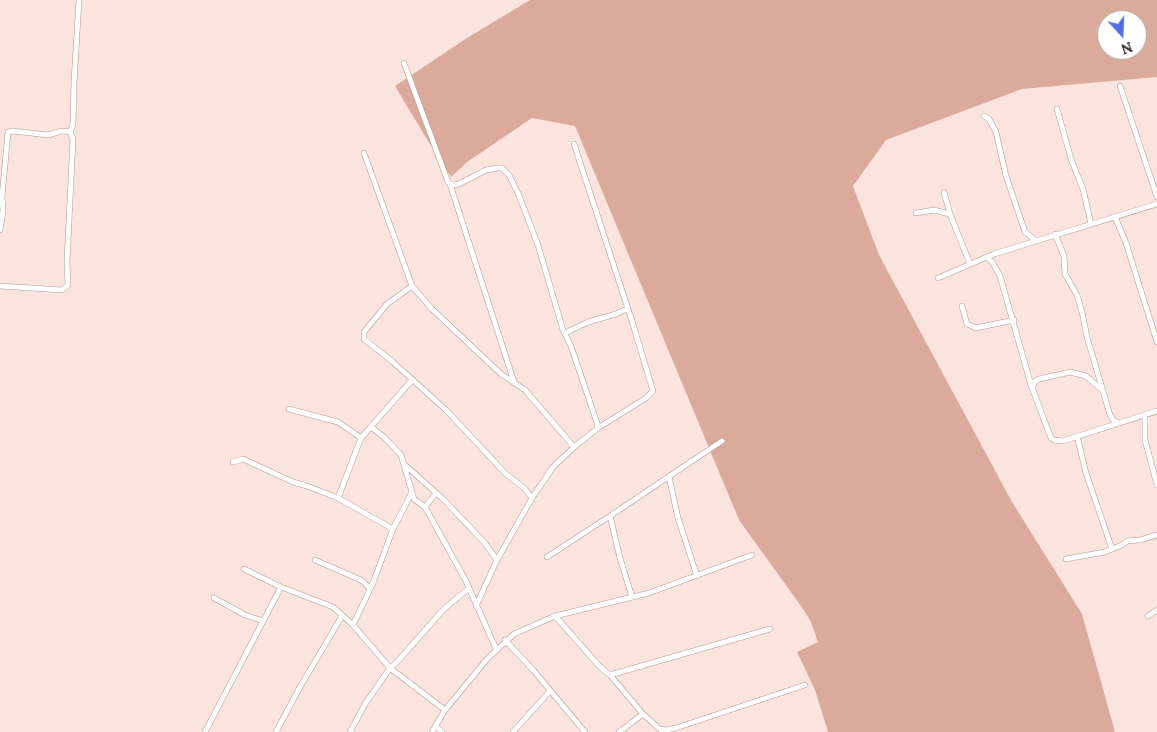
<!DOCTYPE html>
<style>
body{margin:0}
#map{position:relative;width:1157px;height:732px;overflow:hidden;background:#fbe4dd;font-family:Lora,serif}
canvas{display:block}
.north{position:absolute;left:1097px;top:10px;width:50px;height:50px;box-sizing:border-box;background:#fff;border:1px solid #aaa7a5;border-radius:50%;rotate:160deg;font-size:14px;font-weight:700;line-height:20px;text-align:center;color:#2a221f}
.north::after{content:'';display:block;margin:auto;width:18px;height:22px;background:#506fe3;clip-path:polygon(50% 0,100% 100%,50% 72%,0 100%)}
</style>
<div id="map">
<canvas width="1157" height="732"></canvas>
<div class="north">N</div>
</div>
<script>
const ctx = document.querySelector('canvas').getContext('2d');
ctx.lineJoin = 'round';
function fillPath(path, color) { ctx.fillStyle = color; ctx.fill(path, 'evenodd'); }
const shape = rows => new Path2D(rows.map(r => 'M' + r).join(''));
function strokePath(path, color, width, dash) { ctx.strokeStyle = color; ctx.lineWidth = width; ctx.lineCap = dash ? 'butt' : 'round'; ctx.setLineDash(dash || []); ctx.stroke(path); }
fillPath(shape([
 [530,0,1157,0,1157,77,1022,89,886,140,853,186,879,255,1012,502,1082,614,1115,732,828,732,815,690,797,652,818,642,811,622,801,606,739,520,575,126,532,118,467,162,451,177,428,141,395,86,467,38],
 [1107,20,1137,20,1137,50,1107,50]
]), '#dcaa9b');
const street = shape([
 [404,63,448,182,453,185,459,184,486,170,498,168,502,168,509,175,518,193,538,245,563,330,571,346,597,423,598,428,574,447],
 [1120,86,1157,197],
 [1057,109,1071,159,1083,189,1091,224],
 [984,116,989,119,996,132,1006,176,1025,232,1035,240],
 [574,144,632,321,653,391,646,398,598,428],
 [364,153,412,286,432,309,501,374,525,390,574,447,553,467,532,498,497,560,476,606],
 [450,184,514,382],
 [944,192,950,214,970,264],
 [916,213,934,210,950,214],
 [1115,217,1126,243,1157,342],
 [0,230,3,211,2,197,8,132,13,131,48,135,62,131,70,132],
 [1055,234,1064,256,1065,274,1077,295,1082,312,1087,337,1110,415,1113,420,1119,423],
 [987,257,993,263,1000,276,1031,385,1051,438,1054,440,1063,441,1157,411],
 [938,278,994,254,1157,204],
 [0,286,62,290,68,285,67,261,73,139,70,132,73,124,74,82,79,0],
 [412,286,387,304,364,332,364,339,393,362,446,410,506,474,524,488,532,498],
 [962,306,967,324,976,328,1014,320],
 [565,333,588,322,616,314,627,309],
 [1033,388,1034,382,1039,379,1070,372,1086,376,1102,390],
 [289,409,338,422,361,438],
 [1145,415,1145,440,1157,485],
 [371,427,384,437,401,455,414,499,425,507,466,581,496,649],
 [1078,440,1086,473,1112,549],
 [233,462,243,459,293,482,307,486,338,498],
 [405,465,442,498,484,542,497,560],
 [669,477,678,518,697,576],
 [425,507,436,493],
 [610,516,722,441],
 [393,529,412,492],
 [547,557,610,516,620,558,632,597],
 [1066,559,1105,552,1122,545,1127,541,1140,540,1157,535],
 [315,560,361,580,370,588],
 [244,569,281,587,333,607,353,625,390,668,445,710],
 [214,598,245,615,263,621],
 [555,616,600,667,610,675,643,714,663,732],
 [1148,616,1157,610],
 [353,625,373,583,393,529,338,498,361,438,412,380],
 [505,640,534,671,585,732],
 [610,675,770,629],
 [436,726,442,732],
 [660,729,666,730,676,728,805,685],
 [205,732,281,587],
 [276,732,300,687,342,616],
 [350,732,365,704,390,668,397,662,444,609,469,588],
 [432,732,445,710,488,658,514,634,555,616,649,593,752,555],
 [513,732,550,691],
 [619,732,643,714]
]);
strokePath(street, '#b09a94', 6);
strokePath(street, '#fff', 5);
</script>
